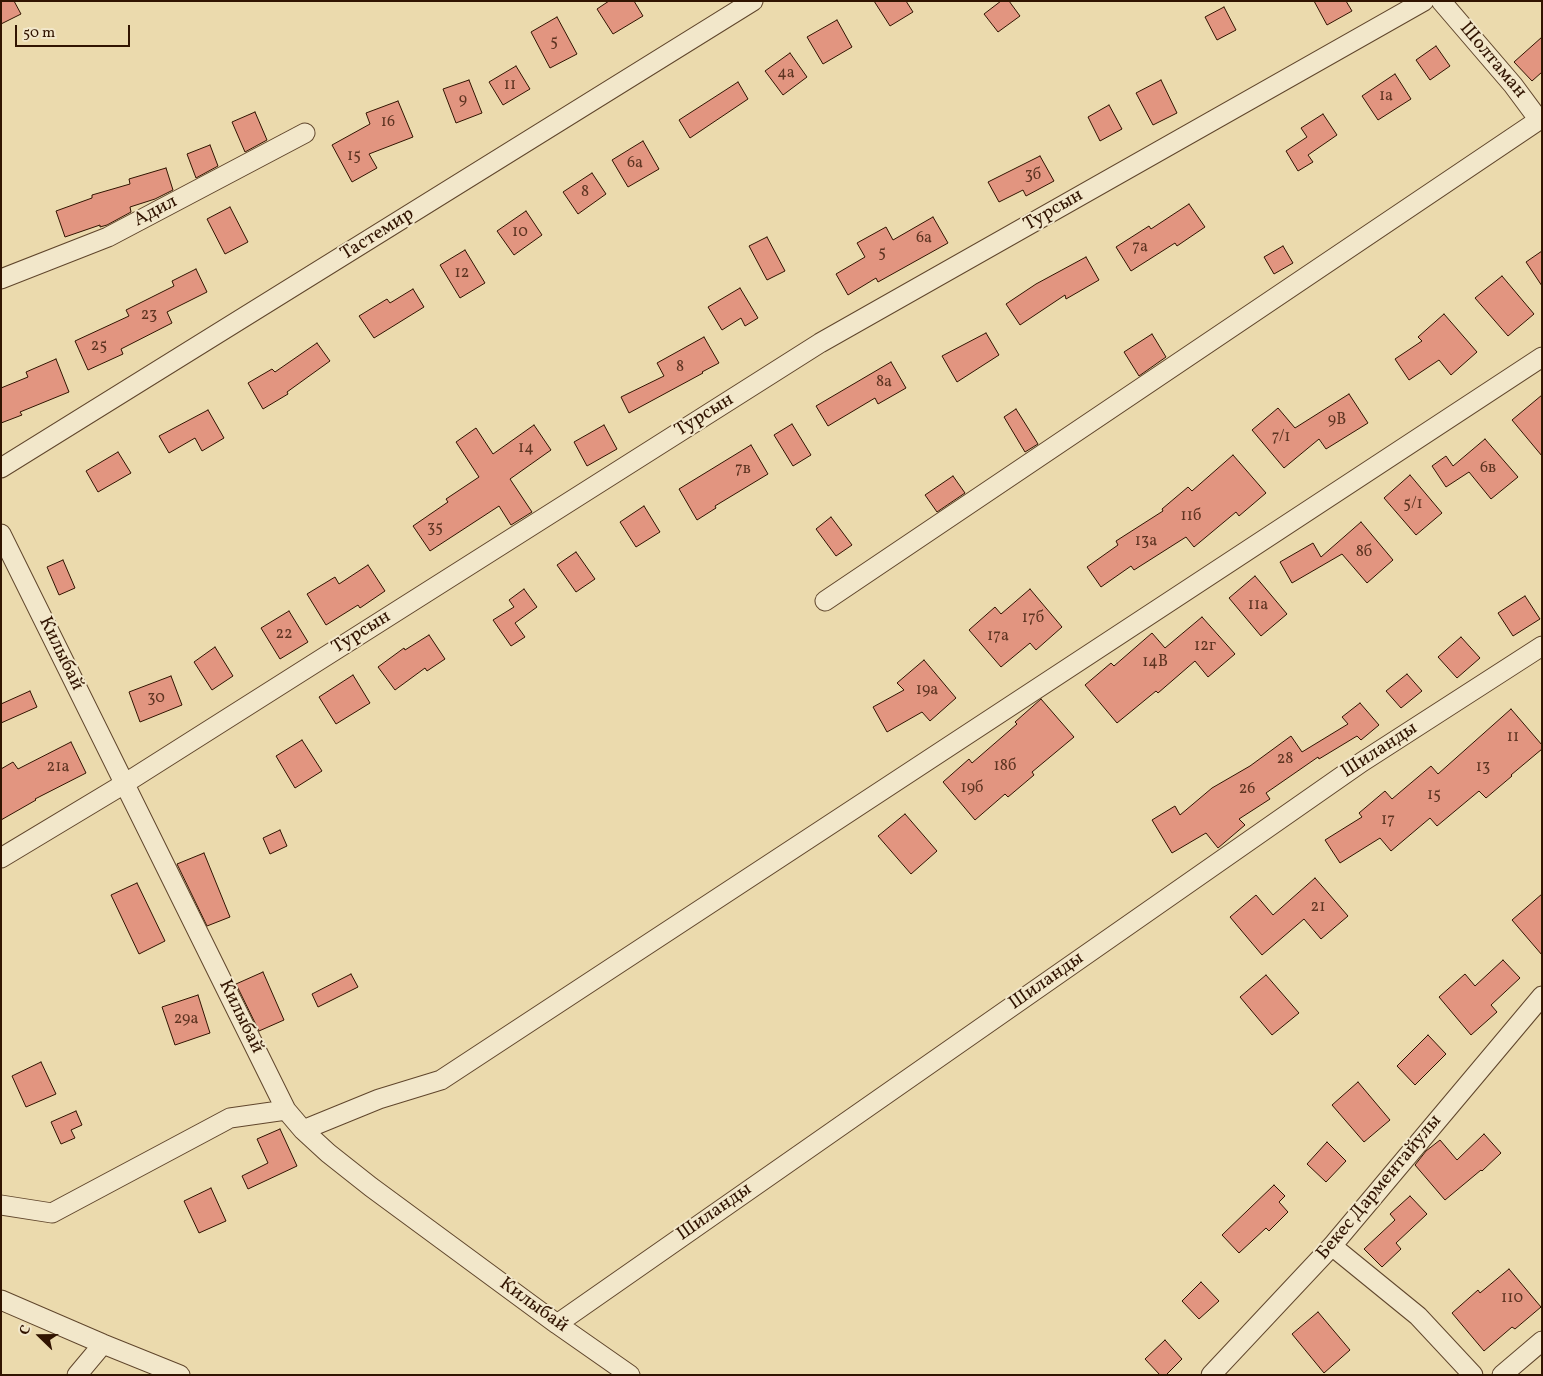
<!DOCTYPE html>
<meta charset="utf-8">
<style>
body{margin:0}
#map{position:relative;width:1543px;height:1376px;overflow:hidden;background:#ebdaad;font-family:Vollkorn,serif}
canvas{display:block}
.frame{position:absolute;inset:0;border:2px solid #311401;pointer-events:none}
.north{position:absolute;left:15px;top:1311px;width:50px;height:50px;-webkit-text-stroke:4px #f2e7ca;paint-order:stroke;rotate:292deg;font-size:14px;font-weight:700;line-height:20px;text-align:center;color:#311401}
.north::after{content:'';display:block;margin:auto;width:18px;height:22px;background:#311401;clip-path:polygon(50% 0,100% 100%,50% 72%,0 100%)}
.scale{position:absolute;left:15px;top:25px;width:115px;height:22px;box-sizing:border-box;border:2px solid #311401;border-top:0;padding-left:6px;font-size:15px;line-height:18px;white-space:nowrap;color:#311401;-webkit-text-stroke:4px #f2e7ca;paint-order:stroke}
</style>
<div id="map">
<canvas width="1543" height="1376"></canvas>
<div class="frame"></div>
<div class="north">С</div>
<div class="scale">50 m</div>
</div>
<script>
const ctx = document.querySelector('canvas').getContext('2d');
ctx.lineJoin = 'round';
function fillPath(path, color) { ctx.fillStyle = color; ctx.fill(path, 'evenodd'); }
const shape = rows => new Path2D(rows.map(r => 'M' + r).join(''));
function strokePath(path, color, width, dash) { ctx.strokeStyle = color; ctx.lineWidth = width; ctx.lineCap = dash ? 'butt' : 'round'; ctx.setLineDash(dash || []); ctx.stroke(path); }
function drawText(font, color, halo, rows, align = 'center') {
  ctx.font = font + ' Vollkorn,serif'; ctx.lineWidth = 4; ctx.setLineDash([]); ctx.textBaseline = 'middle'; ctx.strokeStyle = halo; ctx.fillStyle = color; for (const [text, x, y, turn = 0] of rows) {
    ctx.save(); ctx.translate(x, y); ctx.rotate((+turn || 0) * Math.PI / 180); ctx.textAlign = isNaN(turn) ? turn : align; if (halo) ctx.strokeText(text, 0, 0); ctx.fillText(text, 0, 0); ctx.restore();
  }
}
const building = shape([
 [1,1,14,1,21,14,1,24,1,1],
 [609,1,634,1,643,16,613,34,597,9,609,1],
 [874,1,906,1,913,12,890,26,874,1],
 [1001,1,1009,1,1020,16,998,32,984,14,1001,1],
 [1314,1,1346,1,1352,11,1327,25,1314,1],
 [1224,7,1236,30,1217,40,1205,17,1224,7],
 [557,17,577,54,550,68,531,32,557,17],
 [837,20,852,47,823,64,807,37,837,20],
 [1542,37,1542,72,1532,81,1514,62,1542,37],
 [1436,46,1450,66,1430,80,1416,60,1436,46],
 [790,53,807,77,783,95,765,71,790,53],
 [516,66,530,89,503,105,489,82,516,66],
 [1395,74,1411,99,1378,120,1362,96,1395,74],
 [469,80,482,113,456,123,443,89,469,80],
 [1161,80,1177,113,1153,125,1136,93,1161,80],
 [738,82,748,99,690,138,679,120,738,82],
 [398,101,413,137,369,154,377,168,352,182,332,145,370,124,366,113,398,101],
 [1109,105,1122,129,1100,141,1088,117,1109,105],
 [255,112,267,140,245,152,232,122,255,112],
 [1323,114,1337,135,1308,155,1313,162,1298,171,1286,151,1307,137,1301,128,1323,114],
 [643,141,659,169,628,187,612,160,643,141],
 [210,145,218,166,196,178,187,154,210,145],
 [1040,156,1054,181,1026,196,1023,190,999,202,988,182,1040,156],
 [166,168,173,190,155,199,130,207,131,212,107,225,100,227,100,225,65,237,56,211,92,198,92,195,130,184,129,179,166,168],
 [592,173,606,194,578,214,563,192,592,173],
 [1189,204,1205,227,1177,246,1175,243,1131,271,1116,247,1149,226,1151,229,1189,204],
 [230,207,248,242,225,254,207,219,230,207],
 [526,211,542,235,514,255,497,231,526,211],
 [933,217,948,243,878,282,876,278,848,295,836,274,865,257,857,243,886,227,893,240,933,217],
 [767,237,785,271,767,280,749,246,767,237],
 [1283,246,1293,263,1274,274,1264,257,1283,246],
 [465,250,485,283,460,298,440,265,465,250],
 [1542,251,1542,286,1526,262,1542,251],
 [1086,257,1099,280,1066,299,1065,295,1020,325,1006,304,1036,284,1086,257],
 [196,269,207,292,167,312,172,323,121,349,123,354,88,370,75,341,129,316,126,310,174,286,172,281,196,269],
 [1502,276,1534,314,1508,336,1475,298,1502,276],
 [740,288,758,318,745,326,741,318,722,330,708,307,740,288],
 [413,289,424,307,374,338,359,316,387,299,390,303,413,289],
 [1444,314,1477,352,1451,375,1439,360,1409,380,1395,359,1422,341,1418,337,1444,314],
 [986,333,999,355,957,382,942,356,986,333],
 [1152,334,1166,357,1139,376,1124,352,1152,334],
 [704,337,719,363,702,372,703,373,629,413,621,397,664,376,657,363,704,337],
 [317,343,330,361,287,392,288,394,263,409,248,383,272,369,275,372,317,343],
 [56,359,69,392,20,412,22,415,1,423,1,388,28,377,26,372,56,359],
 [891,362,906,388,878,404,875,398,828,426,816,406,891,362],
 [1349,394,1368,423,1326,449,1319,439,1284,468,1252,430,1278,408,1295,428,1349,394],
 [1542,395,1542,456,1512,420,1542,395],
 [1016,409,1038,444,1025,452,1004,417,1016,409],
 [208,410,224,438,202,451,195,438,169,453,159,436,208,410],
 [792,424,811,455,793,466,774,435,792,424],
 [534,425,551,450,510,479,532,512,511,525,499,506,430,551,413,526,448,502,446,499,479,477,456,442,476,428,493,454,534,425],
 [604,425,617,449,587,466,574,442,604,425],
 [1485,439,1518,477,1491,499,1469,472,1446,487,1432,466,1446,456,1453,466,1485,439],
 [751,445,768,474,715,506,716,508,697,520,679,489,751,445],
 [118,452,131,473,98,492,86,471,118,452],
 [1233,455,1266,493,1239,516,1236,512,1194,547,1186,537,1134,570,1131,566,1101,587,1087,567,1118,545,1116,541,1163,511,1162,509,1188,487,1192,491,1233,455],
 [1410,475,1442,513,1416,535,1384,498,1410,475],
 [953,476,965,493,937,512,925,495,953,476],
 [644,506,660,532,636,547,620,522,644,506],
 [831,517,852,545,836,556,816,529,831,517],
 [1361,522,1393,560,1367,583,1342,554,1292,583,1280,562,1313,543,1321,557,1361,522],
 [576,552,595,579,576,592,557,565,576,552],
 [63,560,75,588,59,595,47,567,63,560],
 [368,565,385,591,360,608,358,605,326,625,307,594,335,577,339,584,368,565],
 [1255,576,1287,614,1261,636,1229,598,1255,576],
 [524,589,537,607,515,623,525,637,511,646,493,620,514,607,509,600,524,589],
 [1030,589,1062,627,1036,650,1030,643,1001,667,969,630,995,607,1001,614,1030,589],
 [1525,596,1540,619,1513,636,1498,613,1525,596],
 [289,611,308,642,280,659,261,628,289,611],
 [1202,617,1235,654,1208,677,1195,661,1158,693,1156,691,1117,723,1085,685,1111,663,1114,666,1152,633,1165,648,1202,617],
 [429,635,445,659,427,671,425,668,395,690,378,667,404,648,405,650,429,635],
 [1461,637,1480,658,1457,678,1438,657,1461,637],
 [215,647,233,676,212,690,194,662,215,647],
 [924,660,956,698,930,721,922,712,887,732,873,707,904,690,897,683,924,660],
 [1407,674,1422,691,1401,708,1386,691,1407,674],
 [353,675,370,703,336,724,319,697,353,675],
 [171,676,182,705,140,722,129,692,171,676],
 [30,691,37,707,1,723,1,704,30,691],
 [1041,699,1074,737,1032,772,1034,775,1008,797,1005,794,975,820,943,782,969,759,972,763,1017,724,1015,722,1041,699],
 [1360,703,1379,725,1361,740,1357,736,1319,759,1318,757,1266,793,1270,799,1239,819,1245,825,1218,848,1206,833,1172,853,1152,820,1175,806,1180,815,1212,788,1250,766,1291,736,1302,752,1348,724,1342,717,1360,703],
 [1511,709,1542,745,1542,749,1511,775,1512,776,1486,798,1479,791,1437,826,1430,818,1391,851,1380,838,1340,863,1325,840,1362,817,1359,813,1385,791,1392,799,1431,766,1438,774,1511,709],
 [302,740,322,771,295,788,276,756,302,740],
 [71,742,86,773,35,799,36,800,1,820,1,769,13,762,18,769,71,742],
 [905,814,937,851,911,874,878,836,905,814],
 [280,830,287,846,270,854,263,838,280,830],
 [204,853,230,917,207,926,177,864,204,853],
 [1315,878,1348,916,1321,939,1304,919,1262,955,1230,917,1256,895,1273,915,1315,878],
 [137,883,165,941,139,954,111,895,137,883],
 [1542,894,1542,955,1512,920,1542,894],
 [1503,960,1520,978,1491,1005,1497,1012,1471,1035,1439,997,1465,974,1475,986,1503,960],
 [263,972,284,1020,259,1031,236,984,263,972],
 [351,974,358,987,318,1007,312,994,351,974],
 [1266,975,1299,1013,1272,1035,1240,997,1266,975],
 [198,995,210,1033,175,1045,162,1007,198,995],
 [1428,1035,1446,1054,1415,1085,1397,1066,1428,1035],
 [41,1062,56,1094,26,1107,12,1076,41,1062],
 [1358,1082,1390,1120,1364,1142,1332,1105,1358,1082],
 [76,1111,82,1125,71,1130,75,1138,61,1144,51,1122,76,1111],
 [280,1129,297,1166,248,1189,242,1176,268,1163,257,1139,280,1129],
 [1484,1134,1501,1153,1482,1171,1481,1170,1445,1200,1415,1165,1426,1151,1440,1140,1457,1160,1484,1134],
 [1327,1142,1346,1161,1326,1182,1307,1164,1327,1142],
 [1274,1185,1285,1196,1279,1202,1288,1212,1269,1231,1266,1228,1239,1253,1222,1235,1274,1185],
 [211,1188,226,1221,199,1233,184,1201,211,1188],
 [1410,1196,1427,1214,1396,1243,1401,1249,1382,1267,1364,1249,1395,1220,1390,1214,1410,1196],
 [1509,1269,1541,1307,1515,1329,1512,1327,1484,1351,1452,1313,1478,1290,1480,1293,1509,1269],
 [1201,1282,1219,1301,1199,1319,1182,1301,1201,1282],
 [1318,1312,1350,1350,1324,1373,1292,1334,1318,1312],
 [1165,1340,1182,1359,1166,1375,1160,1375,1145,1359,1165,1340]
]);
fillPath(building, '#e29580');
strokePath(building, '#311401', 1);
const minor = shape([
 [1441,1,1513,85,1539,120,1542,118],
 [1,279,108,237,305,133],
 [1,468,753,1],
 [1,534,286,1110,303,1130,328,1153,371,1187,557,1324,630,1375],
 [825,601,1539,120],
 [1,858,124,784,820,343,1424,1],
 [303,1130,379,1099,441,1080,1542,357],
 [1,1205,52,1213,230,1118,286,1110],
 [1332,1246,1418,1316,1473,1375],
 [1,1300,103,1344,180,1375],
 [557,1324,1362,762,1542,646],
 [77,1375,103,1344],
 [1211,1375,1332,1246,1542,996],
 [1502,1375,1542,1341]
]);
strokePath(minor, '#60462c', 21);
strokePath(minor, '#f2e7ca', 19);
drawText('16px', '#5d3421', null, [
 ["5",554,43],
 ["4а",786,74],
 ["11",510,86],
 ["1а",1386,97],
 ["9",463,101],
 ["16",388,123],
 ["15",354,157],
 ["6а",635,164],
 ["3б",1033,176],
 ["8",585,193],
 ["10",520,233],
 ["6а",924,239],
 ["7а",1140,248],
 ["5",882,254],
 ["12",462,274],
 ["23",149,316],
 ["25",99,347],
 ["8",680,368],
 ["8а",884,383],
 ["9В",1337,421],
 ["7/1",1281,438],
 ["14",526,449],
 ["6в",1488,469],
 ["7в",743,470],
 ["5/1",1413,505],
 ["11б",1191,517],
 ["35",435,529],
 ["13а",1146,542],
 ["8б",1364,553],
 ["11а",1258,606],
 ["17б",1033,619],
 ["22",284,635],
 ["17а",998,637],
 ["12г",1205,647],
 ["14В",1155,663],
 ["19а",927,691],
 ["30",156,699],
 ["11",1513,738],
 ["28",1285,760],
 ["18б",1005,767],
 ["21а",58,768],
 ["13",1483,768],
 ["19б",972,789],
 ["26",1247,790],
 ["15",1434,796],
 ["17",1388,821],
 ["21",1318,908],
 ["29а",186,1020],
 ["110",1512,1299]
]);
drawText('19px', '#311401', '#f2e7ca', [
 ["Шолтаман",1492,61,50],
 ["Турсын",1054,211,-30],
 ["Адил",156,212,-28],
 ["Тастемир",378,235,-32],
 ["Турсын",705,416,-32],
 ["Турсын",362,633,-32],
 ["Килыбай",60,654,64],
 ["Шиланды",1380,751,-33],
 ["Шиланды",1047,982,-35],
 ["Килыбай",240,1017,64],
 ["Бекес Дарментайулы",1380,1188,-50],
 ["Шиланды",715,1213,-35],
 ["Килыбай",533,1306,36]
]);
</script>
